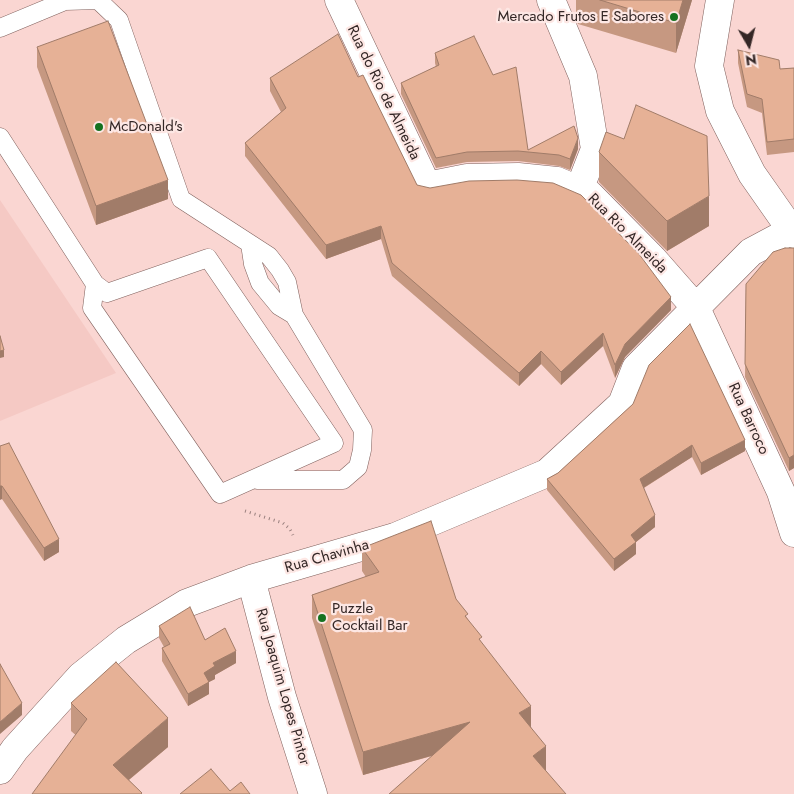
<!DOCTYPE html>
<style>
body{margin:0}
#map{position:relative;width:794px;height:794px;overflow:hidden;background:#fad6d2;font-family:Jost,sans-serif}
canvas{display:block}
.north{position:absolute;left:724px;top:20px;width:50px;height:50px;-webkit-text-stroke:4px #fde7e4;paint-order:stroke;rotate:172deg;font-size:14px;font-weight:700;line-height:20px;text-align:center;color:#342726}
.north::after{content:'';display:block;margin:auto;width:18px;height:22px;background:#342726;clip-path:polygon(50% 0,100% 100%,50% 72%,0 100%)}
</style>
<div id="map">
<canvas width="794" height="794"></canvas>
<div class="north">N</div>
</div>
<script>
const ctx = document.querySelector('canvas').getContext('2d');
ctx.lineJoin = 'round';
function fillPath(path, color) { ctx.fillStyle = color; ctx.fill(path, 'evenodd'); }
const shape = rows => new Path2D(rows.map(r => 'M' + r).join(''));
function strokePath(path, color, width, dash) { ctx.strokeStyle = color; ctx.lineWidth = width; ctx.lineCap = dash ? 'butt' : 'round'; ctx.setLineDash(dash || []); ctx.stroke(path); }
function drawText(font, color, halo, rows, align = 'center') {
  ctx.font = font + ' Jost,sans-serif'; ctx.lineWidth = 4.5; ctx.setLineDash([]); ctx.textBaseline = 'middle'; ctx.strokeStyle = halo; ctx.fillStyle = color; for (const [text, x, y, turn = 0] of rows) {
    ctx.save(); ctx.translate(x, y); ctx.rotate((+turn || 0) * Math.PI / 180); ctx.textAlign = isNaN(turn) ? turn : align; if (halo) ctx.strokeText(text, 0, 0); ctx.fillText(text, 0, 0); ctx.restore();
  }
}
fillPath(shape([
 [0,200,116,373,0,421]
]), '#f5c9c4');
const lane = shape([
 [0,28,65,1,98,0,119,20,181,199,269,256,280,270,287,282,294,315,363,430,362,450,358,467,343,480,257,480],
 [0,137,95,284,107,293,208,258,334,443,220,494,92,308,95,284],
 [250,244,253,264,260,283,279,306,294,315]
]);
const street = shape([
 [339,0,427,186,467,178,518,177,557,181,590,195,653,259,696,308,781,492,794,533],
 [551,0,583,76,595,149,579,190],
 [720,0,709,66,720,111,752,174,794,234],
 [251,579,282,697,313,794],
 [0,770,15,749,81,676,126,640,187,603,251,579,395,537,547,473,622,404,636,368,751,252,794,229]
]);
strokePath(lane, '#81625e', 19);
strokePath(street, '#81625e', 29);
strokePath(shape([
 [245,511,283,523,290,529,293,535]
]), '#9a817f', 3, [1, 4]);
strokePath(lane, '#fff', 18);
strokePath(street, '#fff', 28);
fillPath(shape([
 [576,0,692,0,676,53,578,24,576,20],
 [37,47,168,199,96,225,37,67],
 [738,50,780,69,794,68,794,152,767,155,762,113,747,107,738,63],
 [435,53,528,150,578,149,570,170,559,166,518,161,467,162,436,168,401,94,401,83,436,67,435,63],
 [358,77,417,185,671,310,625,357,615,378,603,346,561,385,541,364,519,386,392,276,381,239,326,259,245,156,245,143,281,112,270,91,270,78],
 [599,152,709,226,667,251,599,182],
 [794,248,794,468,789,471,745,377,746,284],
 [633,404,745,451,701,475,692,457,644,488,655,527,636,542,636,554,614,571,547,490,547,479,558,473],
 [0,446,59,552,44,561,2,499],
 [362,548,456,599,531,727,546,770,432,756,363,775,312,618,312,595,366,577,362,571],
 [159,626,205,640,236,663,215,675,215,679,209,682,209,694,188,706,162,661,162,648,164,647,159,638],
 [71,703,168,747,129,780,142,794,71,731]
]), '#c69881');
fillPath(shape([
 [683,0,692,0,676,53,676,23],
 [578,138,578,149,570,170,570,159],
 [168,180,168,199,96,225,96,206],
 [709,196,709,226,667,251,667,221],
 [381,226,381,239,326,259,326,245],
 [671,297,671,310,625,357,615,378,615,365,625,344],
 [603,333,603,346,561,385,561,372],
 [4,350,4,357,0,358,0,351],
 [541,351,541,364,519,386,519,373],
 [745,440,745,451,701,475,701,463],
 [692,445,692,457,640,490,640,479],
 [794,455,794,468,789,471,789,458],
 [0,486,2,486,2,499,0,500],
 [655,515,655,527,636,542,636,554,614,571,614,559,631,535],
 [59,539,59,552,44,561,44,548],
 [236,651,236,663,215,675,215,679,209,682,209,694,188,706,188,694,204,673,213,663],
 [22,703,22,715,0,734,0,722],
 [531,706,531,729,519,713],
 [168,718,168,747,113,793,113,765],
 [470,722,470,745,363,775,363,752],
 [546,746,546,770,533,779,533,756]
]), '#a17c69');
const building = shape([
 [600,0,683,0,676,23,600,0],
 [108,21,168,180,96,206,37,47,108,21],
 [338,34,358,77,363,75,417,185,430,188,469,181,517,180,553,183,581,195,639,254,671,297,625,344,615,365,603,333,561,372,541,351,519,373,392,263,381,226,326,245,245,143,286,108,270,78,338,34],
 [474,36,493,75,516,67,528,150,574,126,578,138,570,159,559,155,518,151,467,152,436,158,401,83,439,65,435,53,474,36],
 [738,50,779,60,780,69,794,68,794,139,767,142,762,99,747,94,738,50],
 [636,105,707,136,709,196,667,221,599,152,606,132,624,139,636,105],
 [785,248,794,248,794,455,789,458,745,364,746,284,773,252,785,248],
 [690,324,745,440,701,463,692,445,640,479,655,515,631,535,636,542,614,559,547,479,558,473,633,404,649,365,690,324],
 [0,336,4,350,0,351,0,336],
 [9,443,59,539,44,548,2,486,0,486,0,446,9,443],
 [431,521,456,599,468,614,465,616,482,637,479,639,531,706,519,713,546,746,533,756,566,794,389,794,470,722,363,752,312,595,379,572,362,548,431,521],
 [190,607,205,640,225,628,236,651,213,663,215,666,204,673,209,682,188,694,162,648,170,644,159,626,190,607],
 [116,662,168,718,113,765,142,793,141,794,32,794,87,719,71,703,116,662],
 [0,664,22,703,0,722,0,664],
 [211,769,230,791,241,782,250,794,180,794,211,769]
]);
fillPath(building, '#e6b196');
strokePath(building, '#a17c69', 1);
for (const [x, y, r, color] of [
 [674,17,5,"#157220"],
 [99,127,5,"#157220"],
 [322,618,5,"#157220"]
]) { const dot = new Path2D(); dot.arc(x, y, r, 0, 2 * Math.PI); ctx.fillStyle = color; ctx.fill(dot); strokePath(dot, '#fde7e4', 2); }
drawText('15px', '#342726', '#fde7e4', [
 ["Mercado Frutos E Sabores",664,17,"right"],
 ["McDonald's",109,127],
 ["Puzzle",332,609],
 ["Cocktail Bar",332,626]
], 'left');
drawText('15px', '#342726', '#fde7e4', [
 ["Rua do Rio de Almeida",383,93,64],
 ["Rua Rio Almeida",627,234,45],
 ["Rua Barroco",748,419,65],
 ["Rua Chavinha",327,557,-16],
 ["Rua Joaquim Lopes Pintor",282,687,74]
]);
</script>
